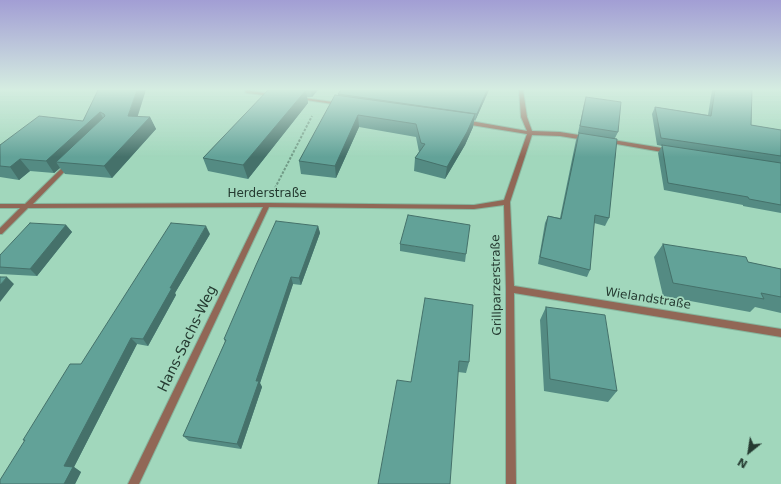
<!DOCTYPE html>
<meta charset="utf-8">
<style>
body{margin:0}
#map{position:relative;width:781px;height:484px;overflow:hidden;background:#a1d7bc;font-family:"DejaVu Sans",sans-serif}
canvas{display:block}
.north{position:absolute;left:729px;top:432px;width:40px;height:40px;-webkit-text-stroke:3px #a1d7bc;paint-order:stroke;rotate:210deg;font-size:11px;font-weight:700;line-height:16px;text-align:center;color:#253b31}
.north::after{content:'';display:block;margin:auto;width:14px;height:18px;background:#253b31;clip-path:polygon(50% 0,100% 100%,50% 72%,0 100%)}
</style>
<div id="map">
<canvas width="781" height="484"></canvas>
<div class="north">N</div>
</div>
<script>
const ctx = document.querySelector('canvas').getContext('2d');
ctx.lineJoin = 'round';
const shape = rows => new Path2D(rows.map(r => 'M' + r).join(''));
function strokePath(path, color, width, dash) { ctx.strokeStyle = color; ctx.lineWidth = width; ctx.lineCap = dash ? 'butt' : 'round'; ctx.setLineDash(dash || []); ctx.stroke(path); }
function fillPath(path, color) { ctx.fillStyle = color; ctx.fill(path, 'evenodd'); }
function drawText(font, color, halo, rows, align = 'center') {
  ctx.font = font + ' "DejaVu Sans",sans-serif'; ctx.lineWidth = 3.5; ctx.setLineDash([]); ctx.textBaseline = 'middle'; ctx.strokeStyle = halo; ctx.fillStyle = color; for (const [text, x, y, turn = 0] of rows) {
    ctx.save(); ctx.translate(x, y); ctx.rotate((+turn || 0) * Math.PI / 180); ctx.textAlign = isNaN(turn) ? turn : align; if (halo) ctx.strokeText(text, 0, 0); ctx.fillText(text, 0, 0); ctx.restore();
  }
}
const minor = shape([
 [246,90,250,90,250,91,272,94,274,95,272,96,247,93,245,92,246,90],
 [519,90,523,90,527,117,532,131,560,132,585,136,588,138,585,140,560,136,532,135,510,202,514,286,781,329,781,337,514,293,516,484,506,484,506,289,504,205,474,209,269,207,139,484,128,484,263,207,28,208,2,234,0,234,0,228,20,208,0,208,0,204,25,204,66,164,68,163,70,164,70,166,33,204,267,203,474,205,504,200,527,134,465,124,462,122,465,120,527,131,521,117,519,90],
 [297,97,340,103,342,104,340,105,299,99,297,98,297,97],
 [607,139,668,149,671,151,668,153,605,142,604,141,607,139]
]);
strokePath(minor, '#86b59d', 2);
strokePath(shape([
 [275,188,312,116]
]), '#719a86', 2, [2.5, 1.5]);
fillPath(minor, '#916756');
fillPath(shape([
 [98,90,137,117,150,117,156,129,112,178,65,174,60,168,54,173,30,171,19,180,0,177,0,145,83,121],
 [268,90,318,90,312,97,307,97,308,103,248,179,208,171,203,158],
 [489,90,475,121,474,120,473,127,465,145,445,179,414,171,415,158,419,152,416,137,359,127,336,178,301,174,299,161,338,95,338,94],
 [712,90,752,90,751,125,781,130,781,213,743,206,743,205,664,190,658,153,662,146,657,145,652,114,655,107,708,115],
 [586,97,618,132,615,138,609,218,605,226,594,223,590,270,587,277,538,264,545,223,548,216,560,218,576,140,579,133,578,133,584,104],
 [66,225,72,232,37,276,0,274,0,255],
 [318,226,320,233,301,285,293,284,260,383,262,387,241,449,189,441,183,436,225,342,224,339],
 [210,234,175,293,176,295,148,346,137,344,74,467,81,472,75,484,0,484,25,441,23,440,81,364],
 [400,244,466,254,465,262,400,251],
 [663,244,748,262,781,269,781,313,755,307,750,312,663,296,654,257],
 [425,298,469,362,466,373,458,372],
 [546,307,617,391,608,402,544,391,540,320]
]), '#548b83');
fillPath(shape([
 [137,90,146,90,134,128,128,116],
 [306,90,308,103,248,179,243,165],
 [312,90,318,90,312,97,311,91],
 [487,90,489,90,475,121,477,114],
 [100,112,106,124,56,162,60,168,54,173,46,161],
 [475,114,473,127,465,145,445,179,447,167],
 [358,115,359,127,336,178,335,166],
 [150,117,156,129,112,178,104,166],
 [20,159,30,171,19,180,10,167],
 [66,225,72,232,37,276,30,269],
 [206,226,210,234,175,293,176,295,148,346,143,339,170,288],
 [318,226,320,233,301,285,299,278],
 [7,277,14,284,0,302,0,285],
 [291,277,293,284,260,383,262,387,241,449,237,444,256,381],
 [131,338,137,344,74,467,81,472,75,484,64,484,64,466]
]), '#45716a');
const building = shape([
 [98,90,137,90,128,116,150,117,104,166,56,162,105,116,104,114,100,112,46,161,20,159,10,167,0,166,0,145,39,116,83,121,98,90],
 [268,90,306,90,243,165,203,158,268,90],
 [302,90,312,90,311,91,302,90],
 [341,90,487,90,477,114,338,94,341,90],
 [715,90,752,90,751,125,781,130,781,156,661,138,655,107,711,116,715,90],
 [335,95,475,114,467,132,447,167,415,158,425,144,421,143,416,124,358,115,335,166,299,161,335,95],
 [586,97,621,102,618,132,580,126,586,97],
 [579,133,617,139,609,218,595,215,590,270,540,257,548,216,561,219,579,133],
 [662,145,781,163,781,205,749,199,748,197,668,183,662,145],
 [408,215,470,225,466,254,400,244,408,215],
 [276,221,318,226,299,278,291,277,256,381,259,381,237,444,183,436,226,340,224,339,256,265,276,221],
 [30,223,66,225,30,269,0,267,0,255,30,223],
 [171,223,206,226,170,288,172,288,143,339,131,338,64,466,73,467,64,484,0,484,0,480,25,440,23,440,70,364,81,364,171,223],
 [663,244,746,257,748,262,781,269,781,297,761,293,764,299,673,283,663,244],
 [0,277,7,277,0,285,0,277],
 [425,298,473,305,469,362,459,361,450,484,378,484,397,380,411,382,425,298],
 [546,307,605,315,617,391,550,379,546,307]
]);
fillPath(building, '#62a298');
strokePath(building, '#45716a', 1);
const sky = ctx.createLinearGradient(0, 0, 0, 157);
sky.addColorStop(0, '#a29ed4');
sky.addColorStop(0.57, '#d5ede1');
sky.addColorStop(1, '#d5ede100');
ctx.fillStyle = sky;
ctx.fillRect(0, 0, 781, 157);
drawText('12px', '#253b31', '#a1d7bc', [
 ["Herderstraße",267,194],
 ["Grillparzerstraße",497,285,-91],
 ["Wielandstraße",648,299,9]
]);
drawText('14px', '#253b31', '#a1d7bc', [
 ["Hans-Sachs-Weg",188,339,-64]
]);
</script>
